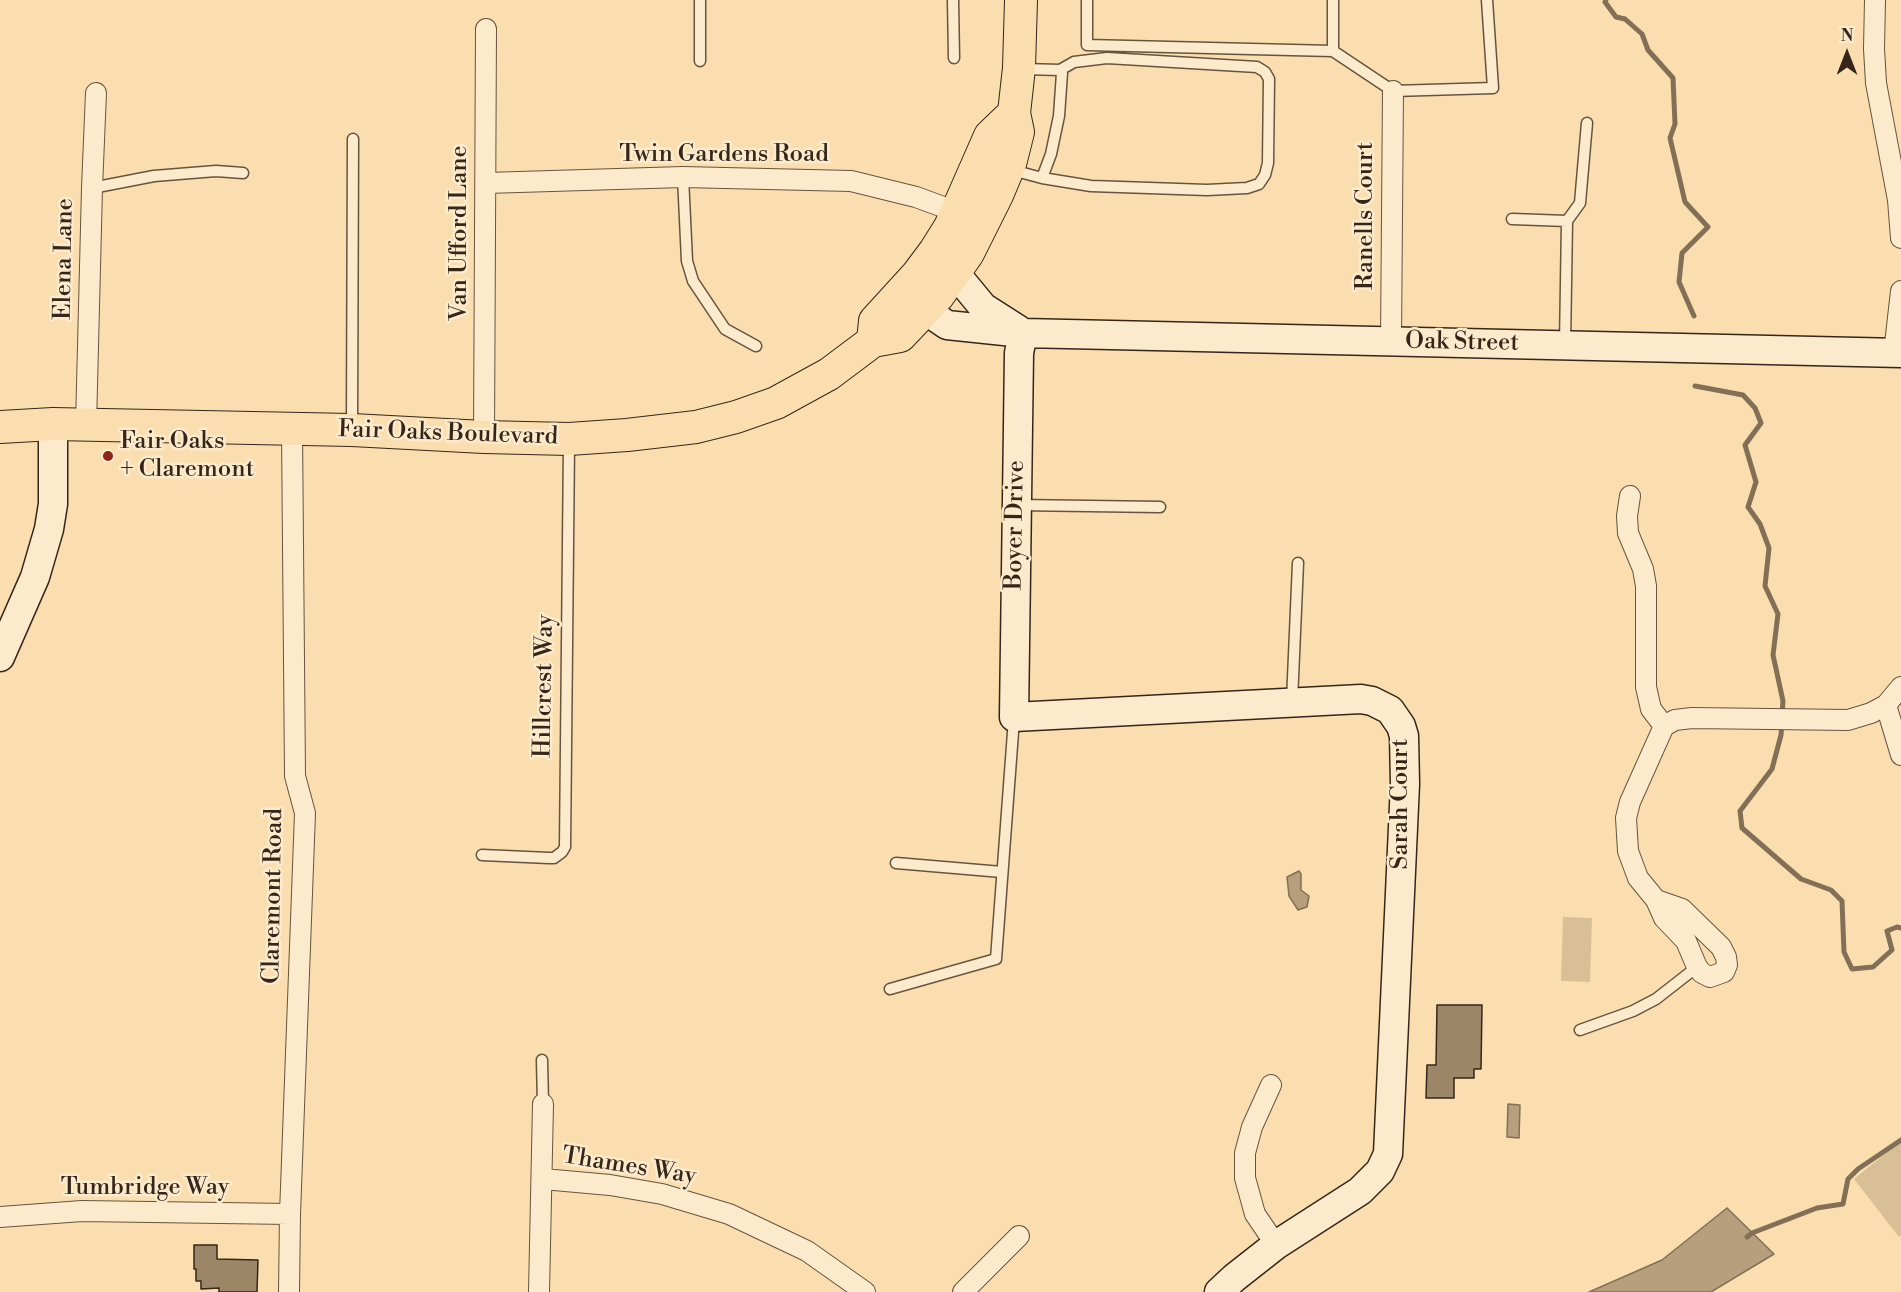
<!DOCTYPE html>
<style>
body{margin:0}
#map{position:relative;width:1901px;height:1292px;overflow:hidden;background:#fadeb0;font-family:"Libre Bodoni",serif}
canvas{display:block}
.north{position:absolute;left:1817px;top:24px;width:60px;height:60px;-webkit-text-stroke:4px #fceacc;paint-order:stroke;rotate:0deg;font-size:16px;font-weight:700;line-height:24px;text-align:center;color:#362619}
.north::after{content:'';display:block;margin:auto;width:21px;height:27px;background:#362619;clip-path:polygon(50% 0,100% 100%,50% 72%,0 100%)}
</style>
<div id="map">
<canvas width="1901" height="1292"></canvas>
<div class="north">N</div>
</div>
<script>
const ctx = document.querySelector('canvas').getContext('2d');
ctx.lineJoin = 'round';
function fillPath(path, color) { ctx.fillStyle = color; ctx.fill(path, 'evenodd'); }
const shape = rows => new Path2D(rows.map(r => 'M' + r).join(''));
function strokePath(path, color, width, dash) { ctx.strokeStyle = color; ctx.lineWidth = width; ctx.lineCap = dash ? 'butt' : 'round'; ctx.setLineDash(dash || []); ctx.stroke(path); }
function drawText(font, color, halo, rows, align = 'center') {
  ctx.font = font + ' "Libre Bodoni",serif'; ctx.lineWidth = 5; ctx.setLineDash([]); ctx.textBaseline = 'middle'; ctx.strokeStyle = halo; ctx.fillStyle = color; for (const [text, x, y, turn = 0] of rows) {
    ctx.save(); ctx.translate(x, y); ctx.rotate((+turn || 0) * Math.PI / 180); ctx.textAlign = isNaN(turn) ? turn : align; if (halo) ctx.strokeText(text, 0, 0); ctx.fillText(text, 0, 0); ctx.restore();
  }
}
fillPath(shape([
 [1563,917,1592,918,1590,982,1561,981],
 [1901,1141,1901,1235,1899,1237,1854,1179]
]), '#d9bf96');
const water = shape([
 [1299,871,1301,874,1301,890,1309,896,1307,907,1298,910,1289,896,1287,877,1299,871],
 [1508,1104,1520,1105,1519,1138,1507,1137,1508,1104],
 [1727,1208,1774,1254,1711,1292,1589,1292,1662,1260,1727,1208]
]);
fillPath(water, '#b79f7d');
strokePath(water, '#836f55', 1.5);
strokePath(shape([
 [1606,0,1605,2,1616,17,1625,19,1642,34,1648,50,1673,78,1675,124,1670,138,1685,202,1708,227,1682,253,1679,282,1694,316],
 [1695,386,1743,395,1755,408,1761,423,1745,445,1756,482,1748,507,1760,524,1769,548,1765,586,1778,614,1773,655,1783,701,1782,714],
 [1782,723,1781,735,1772,769,1740,811,1742,828,1801,879,1831,890,1842,901,1844,952,1852,969,1873,967,1892,950,1887,931,1897,927,1901,928],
 [1747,1237,1752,1233,1817,1208,1843,1204,1848,1179,1858,1169,1901,1140]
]), '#836f55', 5);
const building = shape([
 [1437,1005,1482,1005,1481,1069,1474,1069,1474,1078,1454,1078,1454,1098,1426,1098,1427,1065,1436,1065,1437,1005],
 [194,1245,217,1245,217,1259,258,1260,257,1292,219,1292,219,1288,201,1289,201,1281,196,1281,196,1269,194,1269,194,1245]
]);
fillPath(building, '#9c8668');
strokePath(building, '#362619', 1.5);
const lane = shape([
 [953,0,954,58],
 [1087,0,1087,45,1333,51,1393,91,1493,88,1487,0],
 [1333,0,1333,51],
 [700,61,700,0],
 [1012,170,1042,178,1051,154,1059,116,1062,73,1060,70,1023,69],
 [683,177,687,261,693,281,725,329,756,346],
 [1042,178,1091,186,1207,190,1247,188,1259,184,1265,175,1268,163,1269,79,1265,72,1257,67,1107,58,1074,62,1060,70],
 [92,188,154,176,216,171,243,173],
 [1512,219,1567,221],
 [1565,345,1567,221,1580,203,1587,123],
 [352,426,353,139],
 [1017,505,1160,507],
 [1292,701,1298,563],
 [482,855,549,858,554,858,562,852,565,847,569,443],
 [896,863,1002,872],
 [890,989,996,959,1014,719],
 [1580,1030,1633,1011,1656,999,1697,967],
 [542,1060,543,1104]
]);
const street = shape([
 [1875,0,1874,49,1876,83,1898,200,1901,238],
 [486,183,683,177,851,181,916,197,957,212],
 [1391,341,1393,91],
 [1894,353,1901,291],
 [86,425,92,188,96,93],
 [484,437,486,29],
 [1630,496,1627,516,1628,533,1643,569,1646,586,1646,687,1651,709,1664,726],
 [1886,705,1901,755],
 [1664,726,1675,720,1692,718,1848,720,1871,713,1886,705,1901,687],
 [1656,900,1682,909,1721,947,1726,957,1727,965,1724,972,1710,977,1702,973,1697,967,1686,941,1664,918,1656,900,1638,878,1628,851,1626,818,1630,802,1664,726],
 [1271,1085,1252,1127,1245,1153,1245,1178,1255,1214,1276,1245],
 [543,1179,610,1185,662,1194,729,1214,807,1251,865,1292],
 [0,1217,82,1211,290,1214],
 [289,1292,290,1214,305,813,295,776,292,429],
 [539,1292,543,1104],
 [963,1292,1019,1236]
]);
const secondary = shape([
 [955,273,983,307,1019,330],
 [925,310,947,325,1023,333,1901,353],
 [1023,333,1019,353,1014,717,1361,699,1372,701,1390,710,1401,726,1404,736,1405,784,1388,1154,1380,1171,1360,1191,1276,1245,1234,1278,1219,1292],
 [0,657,35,577,49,529,53,504,53,424]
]);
const primary = shape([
 [873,341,875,321,917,275,935,251,950,227,990,136,1014,113],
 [0,427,53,424,352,430,484,437,569,439,627,435,696,427,736,417,776,403,829,374,873,341,900,336,938,296,968,253,997,195,1010,164,1018,132,1014,113,1019,68,1021,0]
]);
strokePath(lane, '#67543f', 13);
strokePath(street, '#67543f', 22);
strokePath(secondary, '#362619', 31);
strokePath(primary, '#362619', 34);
strokePath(lane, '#fceacc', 10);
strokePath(street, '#fceacc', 20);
strokePath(secondary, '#fceacc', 28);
strokePath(primary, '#fadeb0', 32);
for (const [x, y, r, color] of [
 [108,456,6,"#8f2418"]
]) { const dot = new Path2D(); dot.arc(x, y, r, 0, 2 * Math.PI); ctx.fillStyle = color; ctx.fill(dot); strokePath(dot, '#fceacc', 2); }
drawText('24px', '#362619', '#fceacc', [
 ["Twin Gardens Road",724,155],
 ["Ranells Court",1366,216,-90],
 ["Van Ufford Lane",460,233,-90],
 ["Elena Lane",65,259,-89],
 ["Oak Street",1462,343,1],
 ["Fair Oaks Boulevard",448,434,2],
 ["Boyer Drive",1016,525,-89],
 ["Hillcrest Way",545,686,-89],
 ["Sarah Court",1401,804,-90],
 ["Claremont Road",274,896,-89],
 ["Thames Way",629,1167,9],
 ["Tumbridge Way",145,1188]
]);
drawText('24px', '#362619', '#fceacc', [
 ["Fair Oaks",120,442],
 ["+ Claremont",120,470]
], 'left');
</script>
